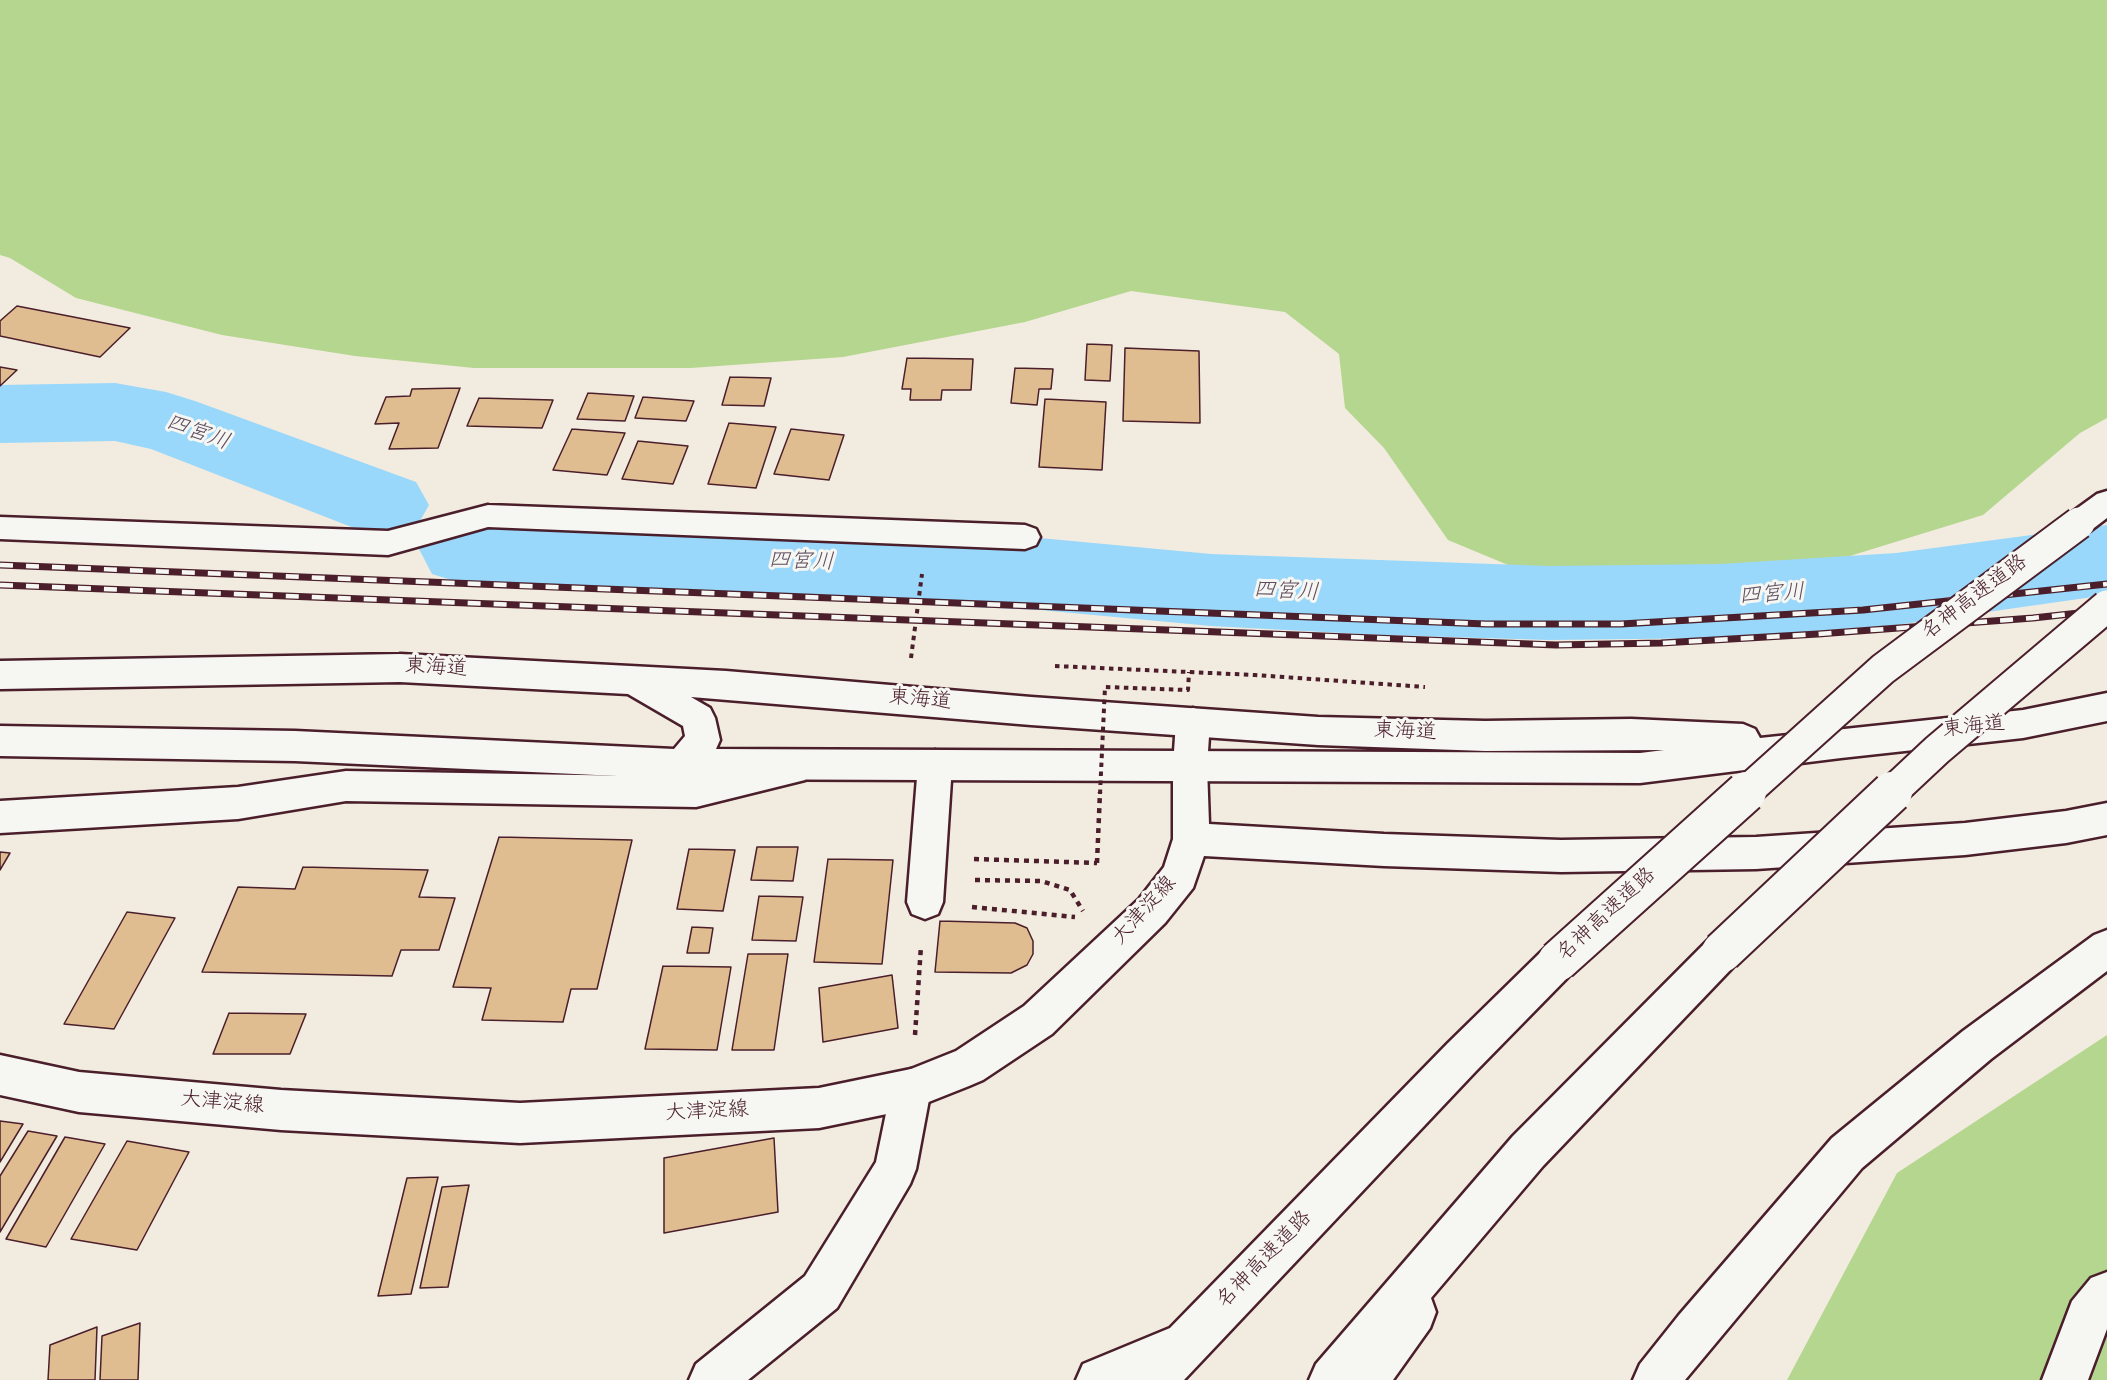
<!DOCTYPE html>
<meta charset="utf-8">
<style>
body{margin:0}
canvas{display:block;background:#f2ebdf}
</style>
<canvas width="2107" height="1380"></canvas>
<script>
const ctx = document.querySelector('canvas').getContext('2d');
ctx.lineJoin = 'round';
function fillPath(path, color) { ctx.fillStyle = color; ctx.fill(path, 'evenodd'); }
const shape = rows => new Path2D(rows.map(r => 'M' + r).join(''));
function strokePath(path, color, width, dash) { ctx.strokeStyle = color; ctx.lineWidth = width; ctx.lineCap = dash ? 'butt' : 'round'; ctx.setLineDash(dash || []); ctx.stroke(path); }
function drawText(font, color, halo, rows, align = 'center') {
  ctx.font = font + ' Dekko,"Klee One",sans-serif'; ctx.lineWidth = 6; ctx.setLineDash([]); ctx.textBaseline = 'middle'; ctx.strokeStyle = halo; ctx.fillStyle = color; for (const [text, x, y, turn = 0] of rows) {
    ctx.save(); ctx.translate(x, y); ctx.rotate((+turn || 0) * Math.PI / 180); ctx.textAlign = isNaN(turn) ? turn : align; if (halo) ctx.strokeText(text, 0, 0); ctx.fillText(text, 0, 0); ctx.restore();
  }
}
fillPath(shape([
 [0,0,2107,0,2107,418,2080,433,1983,515,1788,575,1678,585,1537,577,1448,540,1384,448,1345,408,1339,354,1285,312,1131,291,1025,322,843,357,691,368,474,368,355,356,222,335,76,298,10,258,0,255],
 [2107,1035,2107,1380,1787,1380,1897,1173]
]), '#b5d68f');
fillPath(shape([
 [115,383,166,392,195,401,416,482,429,505,416,528,385,538,354,528,151,449,115,441,0,443,0,385,115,383],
 [464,514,1040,538,1211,554,1549,566,1720,564,1896,553,2107,525,2107,595,1896,625,1720,638,1549,640,1380,635,1211,626,1040,610,464,584,432,574,419,549,432,524,464,514]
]), '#9ad8fb');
const building = shape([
 [17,306,130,328,100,357,0,336,0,321,17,306],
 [1087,344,1112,345,1110,381,1085,380,1087,344],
 [1125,348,1199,351,1200,423,1123,421,1125,348],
 [907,358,973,359,971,390,942,390,941,400,910,400,911,389,902,389,907,358],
 [0,367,17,370,0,386,0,367],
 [1015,368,1053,369,1051,389,1039,389,1037,405,1011,403,1015,368],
 [730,377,771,378,764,406,722,405,730,377],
 [460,388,438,448,389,449,399,423,375,424,386,397,410,396,412,389,460,388],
 [588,393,634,396,625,421,577,419,588,393],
 [643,397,694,401,686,421,635,418,643,397],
 [479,398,553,400,542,428,467,426,479,398],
 [1045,399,1106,402,1102,470,1039,467,1045,399],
 [729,423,776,427,756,488,708,484,729,423],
 [572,429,625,433,607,475,553,470,572,429],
 [791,429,844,435,829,480,774,474,791,429],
 [638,441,688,446,673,484,622,479,638,441],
 [499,837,632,840,597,989,571,989,563,1022,482,1020,491,988,453,987,499,837],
 [757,847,798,847,793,881,751,880,757,847],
 [689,849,735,850,723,911,677,909,689,849],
 [0,852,10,853,0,870,0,852],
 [828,859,893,860,882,964,814,962,828,859],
 [303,867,428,870,419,897,455,898,439,950,401,950,392,976,202,972,238,887,295,889,303,867],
 [759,896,803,897,796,941,752,940,759,896],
 [127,912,175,918,114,1029,64,1024,127,912],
 [940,921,1015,923,1027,928,1033,941,1033,954,1027,965,1011,973,935,972,940,921],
 [692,927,713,928,709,953,687,953,692,927],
 [748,954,788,954,774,1050,732,1050,748,954],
 [663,966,731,967,717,1050,645,1049,663,966],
 [892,975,898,1028,823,1042,819,988,892,975],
 [229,1013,306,1014,290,1054,213,1054,229,1013],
 [0,1121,23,1124,0,1162,0,1121],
 [28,1131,57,1136,0,1232,0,1176,28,1131],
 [65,1137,105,1144,46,1247,6,1239,65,1137],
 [774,1138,778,1212,664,1233,664,1158,774,1138],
 [127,1141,189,1152,137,1250,71,1239,127,1141],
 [438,1177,411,1294,378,1296,407,1178,438,1177],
 [469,1185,448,1287,420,1288,442,1187,469,1185],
 [140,1323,138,1380,100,1380,102,1336,140,1323],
 [97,1327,95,1380,48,1380,50,1345,97,1327]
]);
fillPath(building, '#e0bd91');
strokePath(building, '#4a1f2b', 1.5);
const minor = shape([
 [488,505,1025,525,1036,529,1040,537,1036,545,1025,549,488,527,388,555,0,539,0,517,388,531,488,505],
 [935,750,947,754,952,765,943,902,938,914,925,919,912,914,907,902,918,765,923,754,935,750],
 [793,754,805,758,810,769,805,780,696,807,346,801,238,819,0,833,0,801,238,787,346,771,696,777,793,754],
 [2107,930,2107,971,1991,1059,1862,1168,1685,1380,1633,1380,1640,1364,1679,1315,1832,1138,1963,1031,2094,935,2107,930],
 [911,1069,925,1075,931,1089,916,1169,910,1184,837,1308,748,1380,689,1380,696,1364,805,1276,876,1162,891,1089,897,1075,911,1069],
 [2107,1272,2107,1329,2088,1380,2042,1380,2072,1301,2091,1278,2107,1272]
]);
const primary = shape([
 [1193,708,1205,712,1210,722,1207,766,1209,824,1384,834,1561,840,1756,837,1965,823,2066,811,2107,803,2107,835,2066,843,1965,855,1756,869,1561,872,1384,866,1204,856,1193,888,1165,923,1052,1034,983,1080,969,1086,911,1109,819,1128,520,1143,281,1130,79,1112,0,1095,0,1055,79,1072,281,1090,520,1103,819,1088,911,1069,956,1051,1024,1006,1139,899,1164,867,1173,839,1173,766,1176,722,1181,712,1193,708]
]);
const trunk = shape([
 [400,654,726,671,1031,697,1318,717,1485,721,1631,719,1743,724,1755,729,1760,738,2023,710,2107,693,2107,721,2023,738,1841,758,1640,783,682,779,295,761,0,756,0,726,295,731,674,749,685,736,683,726,628,694,400,682,0,689,0,661,400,654],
 [691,697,1031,725,1318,745,1485,751,1664,750,1640,753,716,749,720,740,715,718,710,708,691,697]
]);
const motorway = shape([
 [2107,491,2107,518,2090,531,2079,534,2068,531,2064,523,2068,515,2097,494,2107,491],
 [1722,934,1735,939,1741,952,1735,965,1543,1166,1431,1298,1436,1312,1430,1328,1393,1380,1309,1380,1316,1364,1513,1136,1709,939,1722,934],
 [1558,943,1571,948,1577,961,1571,974,1476,1071,1184,1380,1076,1380,1083,1364,1170,1328,1448,1043,1545,948,1558,943]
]);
strokePath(minor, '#4a1f2b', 5);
strokePath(primary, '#4a1f2b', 5);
strokePath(trunk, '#4a1f2b', 5);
strokePath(motorway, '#4a1f2b', 5);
strokePath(shape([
 [911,658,922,574],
 [1055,666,1255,675,1425,687]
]), '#4a1f2b', 4, [4.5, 4.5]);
strokePath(shape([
 [974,859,1097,863],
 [975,880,1041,881,1070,890,1083,911],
 [972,907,1075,917],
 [915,1035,921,946]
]), '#4a1f2b', 4.5, [5, 5]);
fillPath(minor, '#f6f6f2');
fillPath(primary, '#f6f6f2');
fillPath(trunk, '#f6f6f2');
fillPath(motorway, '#f6f6f2');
const rail = shape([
 [0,565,1486,624,1621,624,1863,610,2107,584],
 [0,585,1556,645,1661,643,1818,634,2033,618,2107,610]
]);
strokePath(rail, '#4a1f2b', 7);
strokePath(rail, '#f6f6f2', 4.5, [13]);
const motorwayBridgeFar1 = shape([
 [1744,794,1883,669,2079,523],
 [1890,794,1937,750,2107,606]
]);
const motorwayBridge = shape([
 [1722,952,1892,792],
 [1558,961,1746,792]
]);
strokePath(motorwayBridgeFar1, '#4a1f2b', 35, []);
strokePath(motorwayBridge, '#4a1f2b', 44, []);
strokePath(shape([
 [1100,794,1105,687,1188,690,1189,672]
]), '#4a1f2b', 4, [4.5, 4.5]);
strokePath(shape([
 [1097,863,1100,792]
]), '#4a1f2b', 4.5, [5, 5]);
strokePath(motorwayBridgeFar1, '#f6f6f2', 31);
strokePath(motorwayBridge, '#f6f6f2', 40);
drawText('21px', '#4a1f2b', '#f6f6f2', [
 ["名神高速道路",1976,599,-37],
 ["東海道",436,670,3],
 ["東海道",920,702,5],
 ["東海道",1974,729,-6],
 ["東海道",1405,734,2],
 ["大津淀線",1146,912,-48],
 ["名神高速道路",1608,916,-43],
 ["大津淀線",222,1105,5],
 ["大津淀線",707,1114,-3],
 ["名神高速道路",1266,1261,-46]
]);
drawText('italic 22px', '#5e4d5f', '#f6f6f2', [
 ["四宮川",197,435,20],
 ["四宮川",801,564,2],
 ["四宮川",1286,594,3],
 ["四宮川",1772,597,-4]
]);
</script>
